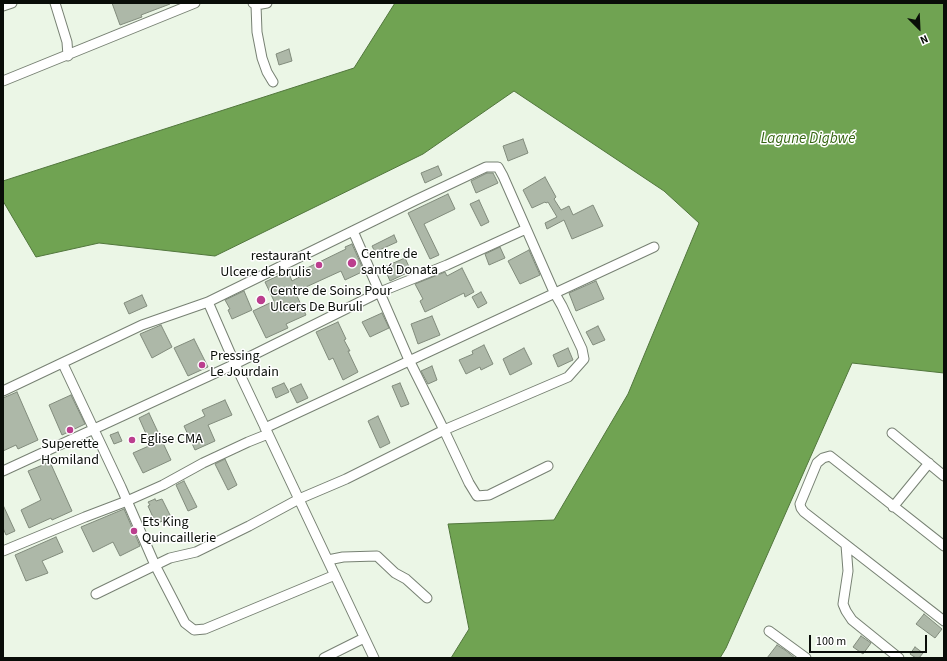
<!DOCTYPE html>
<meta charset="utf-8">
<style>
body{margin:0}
#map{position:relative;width:947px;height:661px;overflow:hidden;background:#ebf6e6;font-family:"Source Sans 3",sans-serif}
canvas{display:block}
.frame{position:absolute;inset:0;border:4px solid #090d08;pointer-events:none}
.north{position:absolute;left:899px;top:8px;width:40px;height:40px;-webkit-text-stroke:3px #fff;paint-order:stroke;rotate:156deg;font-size:11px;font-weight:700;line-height:16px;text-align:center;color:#090d08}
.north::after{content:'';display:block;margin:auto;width:14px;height:18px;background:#090d08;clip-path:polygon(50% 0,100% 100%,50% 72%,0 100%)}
.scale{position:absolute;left:809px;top:635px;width:118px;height:18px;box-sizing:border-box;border:2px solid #090d08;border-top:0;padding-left:5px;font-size:12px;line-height:14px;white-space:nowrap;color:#090d08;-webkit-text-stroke:3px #fff;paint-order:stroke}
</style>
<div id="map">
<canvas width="947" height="661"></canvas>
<div class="frame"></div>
<div class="north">N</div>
<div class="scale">100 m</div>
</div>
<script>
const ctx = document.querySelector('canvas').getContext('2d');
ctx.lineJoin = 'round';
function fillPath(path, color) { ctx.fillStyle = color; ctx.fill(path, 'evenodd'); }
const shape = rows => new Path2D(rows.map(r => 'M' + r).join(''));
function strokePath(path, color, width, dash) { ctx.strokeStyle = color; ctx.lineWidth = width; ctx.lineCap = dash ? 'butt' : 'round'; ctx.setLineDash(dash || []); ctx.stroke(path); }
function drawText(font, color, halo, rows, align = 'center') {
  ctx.font = font + ' "Source Sans 3",sans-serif'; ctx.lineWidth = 3; ctx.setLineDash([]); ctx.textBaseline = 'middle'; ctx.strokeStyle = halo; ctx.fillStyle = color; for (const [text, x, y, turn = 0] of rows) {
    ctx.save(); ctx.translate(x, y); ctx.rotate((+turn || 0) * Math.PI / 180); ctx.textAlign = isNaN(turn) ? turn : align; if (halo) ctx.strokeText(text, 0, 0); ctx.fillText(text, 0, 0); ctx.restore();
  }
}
const water = shape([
 [395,3,944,3,944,373,852,363,726,648,720,658,451,658,469,629,448,524,554,520,628,394,699,223,664,191,514,91,423,154,215,256,99,243,36,257,3,201,3,181,354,68,395,3]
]);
fillPath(water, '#70a352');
strokePath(water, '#51763c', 1);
const building = shape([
 [112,3,170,3,170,4,141,15,142,17,120,25,112,3],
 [289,49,292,61,279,65,276,54,289,49],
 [523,139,528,153,508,161,503,146,523,139],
 [438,166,442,175,425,183,421,173,438,166],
 [487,173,493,173,498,183,476,193,471,181,487,173],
 [545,177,556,197,554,199,561,210,569,206,573,215,593,205,603,226,572,239,564,220,547,229,545,223,557,217,548,202,546,203,545,202,532,208,523,190,545,177],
 [448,194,455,209,424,224,439,255,430,259,408,213,448,194],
 [479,200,489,222,481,226,470,204,479,200],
 [394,235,397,242,375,252,372,246,394,235],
 [352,244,364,271,345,280,341,271,295,292,306,315,286,324,288,328,266,338,253,311,274,301,265,282,288,271,292,281,307,273,305,269,346,249,345,247,352,244],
 [500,247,505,258,489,265,485,254,500,247],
 [529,250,540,275,520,284,508,261,529,250],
 [405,258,411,271,390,281,384,267,405,258],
 [462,268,474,292,465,297,464,293,425,312,420,301,423,299,415,284,445,272,447,276,462,268],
 [596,281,604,299,576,311,569,293,596,281],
 [244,291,252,310,232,319,228,310,230,309,225,300,244,291],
 [481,292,487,303,478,308,472,297,481,292],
 [142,295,147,306,129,314,124,303,142,295],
 [382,313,389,328,370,337,362,322,382,313],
 [432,316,440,335,418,344,411,324,432,316],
 [338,322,346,339,344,340,350,351,348,351,358,372,343,380,333,358,329,360,316,332,338,322],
 [161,325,172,347,152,358,140,334,161,325],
 [598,326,605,340,593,345,586,332,598,326],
 [194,339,208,367,188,376,174,348,194,339],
 [484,345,493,364,481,370,480,367,466,374,459,360,473,354,472,351,484,345],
 [524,348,532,364,510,375,503,359,524,348],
 [568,348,573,360,558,367,553,355,568,348],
 [432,366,437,380,428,384,421,371,432,366],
 [284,383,289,392,276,398,272,388,284,383],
 [400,383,409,404,401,407,392,386,400,383],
 [301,384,308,398,297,403,290,389,301,384],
 [17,392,38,440,18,449,16,445,3,451,3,398,17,392],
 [71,395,85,424,62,435,49,405,71,395],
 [225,400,232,415,208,425,215,441,195,450,184,426,205,416,202,410,225,400],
 [149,413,171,460,143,473,133,453,151,445,139,418,149,413],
 [378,416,390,443,380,448,368,421,378,416],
 [118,432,122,441,114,444,110,435,118,432],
 [225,459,237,485,228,490,215,464,225,459],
 [50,462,72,511,52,520,51,518,29,528,21,510,41,500,28,471,50,462],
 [184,481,197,507,188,511,176,485,184,481],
 [155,499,156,501,162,499,171,517,156,524,148,506,150,505,148,502,155,499],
 [3,505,15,531,6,535,3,528,3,505],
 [124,509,140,546,120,556,113,542,93,552,81,527,124,509],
 [56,537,63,552,42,561,48,573,26,581,15,555,56,537],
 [924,614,942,629,935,638,916,624,924,614],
 [861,636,871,643,863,654,853,647,861,636],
 [777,645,785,650,795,658,767,658,777,645],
 [915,647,923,653,919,658,916,658,910,654,915,647]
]);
fillPath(building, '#adb8a8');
strokePath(building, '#818b7c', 1);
const minor = shape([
 [55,3,67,42,68,56],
 [253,3,256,5,267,3],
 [256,5,257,32,262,58,267,72,273,82],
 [3,6,12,3],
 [3,81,195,3],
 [353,231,409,360,444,430,469,483,477,496,489,495,548,466],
 [208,302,235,364,374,658],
 [63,364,121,487,155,565,185,623,194,630,205,629,335,575],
 [3,391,142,325,208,302,416,200,486,167,498,167,503,176,554,292,562,306,582,349,584,359,568,377,444,430,346,479,299,499,249,526,196,552,170,558,96,594],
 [265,428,654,247],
 [892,433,944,476],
 [3,471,235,364,380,292,447,265,526,229],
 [893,507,929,463],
 [846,545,848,571,843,604,846,611,852,620,899,658],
 [944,546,830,456,823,458,817,463,800,504,801,508,804,512,944,621],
 [3,551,85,517,127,501,163,485,203,463,248,442,268,434],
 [328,560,343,557,377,556,395,573,406,579,427,598],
 [769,631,806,658],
 [324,658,364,638]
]);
strokePath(minor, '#778173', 11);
strokePath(minor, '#fff', 9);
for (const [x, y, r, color] of [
 [352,263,5,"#bb3e8e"],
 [319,265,4,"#bb3e8e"],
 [261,300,5,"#bb3e8e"],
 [202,365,4,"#bb3e8e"],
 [70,430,4,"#bb3e8e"],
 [132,440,4,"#bb3e8e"],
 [134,531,4,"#bb3e8e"]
]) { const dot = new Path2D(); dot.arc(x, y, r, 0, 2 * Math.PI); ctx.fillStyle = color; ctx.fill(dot); strokePath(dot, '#fff', 1.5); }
drawText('14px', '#090d08', '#fff', [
 ["Centre de",361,255],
 ["santé Donata",361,271],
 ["restaurant",311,257,"right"],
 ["Ulcere de brulis",311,273,"right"],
 ["Centre de Soins Pour",270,292],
 ["Ulcers De Buruli",270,308],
 ["Pressing",210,357],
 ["Le Jourdain",210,373],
 ["Eglise CMA",140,440],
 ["Superette",70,445,"center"],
 ["Homiland",70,461,"center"],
 ["Ets King",142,523],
 ["Quincaillerie",142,539]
], 'left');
drawText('italic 15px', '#366612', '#fff', [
 ["Lagune Digbwé",808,140]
]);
</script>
